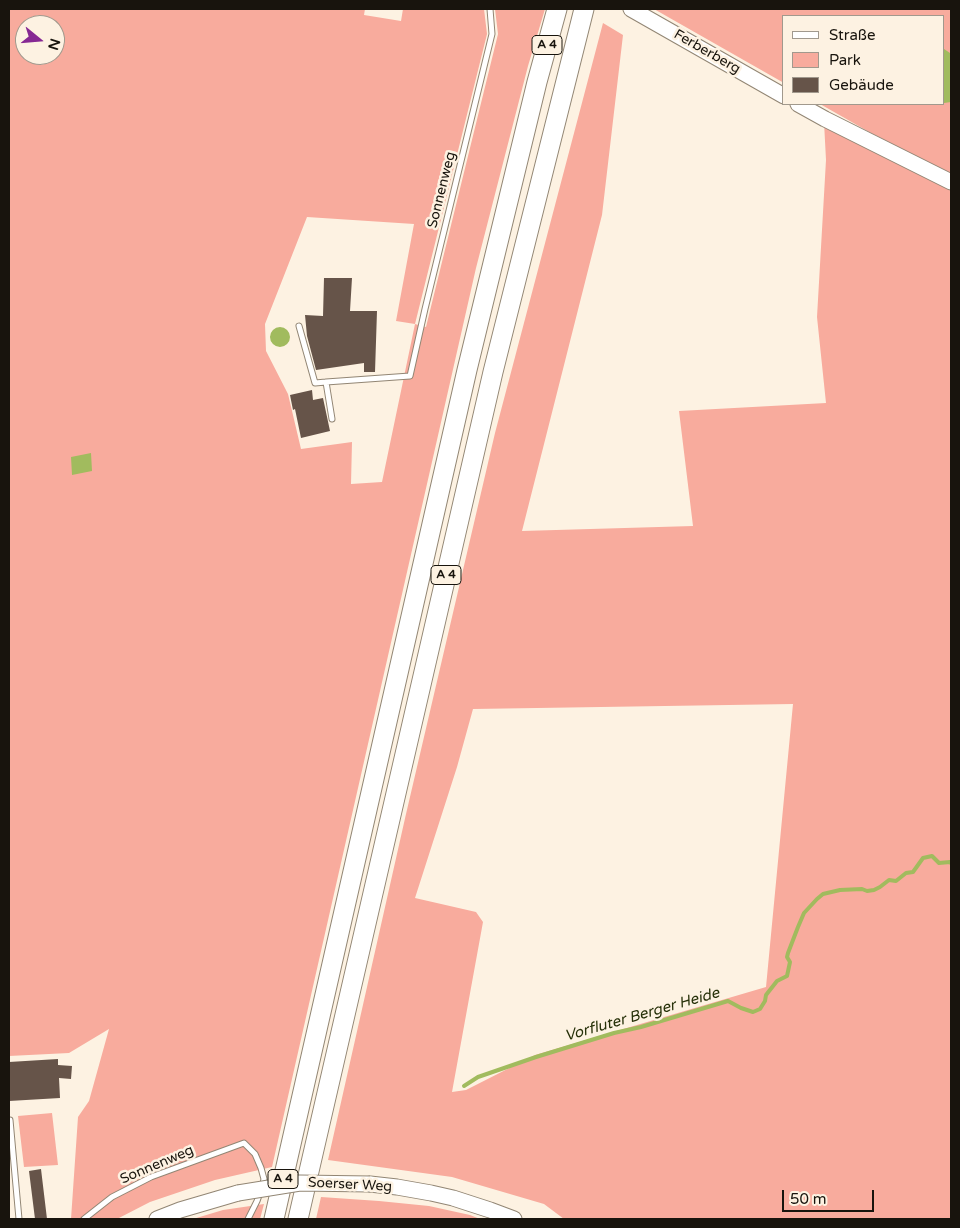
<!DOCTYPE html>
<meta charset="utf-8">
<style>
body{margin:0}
#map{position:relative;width:960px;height:1228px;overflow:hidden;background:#fdf2e2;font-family:"Varela Round",sans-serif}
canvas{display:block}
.frame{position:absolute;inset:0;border:10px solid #18140d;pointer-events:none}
.legend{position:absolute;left:782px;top:15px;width:162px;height:90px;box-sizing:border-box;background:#fdf2e2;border:1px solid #a1998d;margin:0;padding:6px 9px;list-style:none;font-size:15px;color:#18140d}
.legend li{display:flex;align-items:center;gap:10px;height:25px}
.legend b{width:25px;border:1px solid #a1998d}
.north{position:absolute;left:15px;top:15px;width:50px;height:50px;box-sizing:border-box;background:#fdf2e2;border:1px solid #a1998d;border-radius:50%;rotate:107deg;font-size:14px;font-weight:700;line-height:20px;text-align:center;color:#18140d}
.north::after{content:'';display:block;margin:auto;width:18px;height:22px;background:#862893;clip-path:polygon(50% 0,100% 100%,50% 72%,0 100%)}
.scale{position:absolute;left:782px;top:1190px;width:92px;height:22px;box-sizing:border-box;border:2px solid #18140d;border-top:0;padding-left:6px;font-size:15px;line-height:18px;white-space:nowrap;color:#18140d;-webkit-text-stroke:4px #fdf2e2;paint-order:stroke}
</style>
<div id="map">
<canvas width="960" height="1228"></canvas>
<div class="frame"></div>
<ul class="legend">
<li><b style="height:6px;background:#fff"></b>Straße</li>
<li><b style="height:14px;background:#f8ab9d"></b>Park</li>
<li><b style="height:14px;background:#665449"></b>Gebäude</li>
</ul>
<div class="north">N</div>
<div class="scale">50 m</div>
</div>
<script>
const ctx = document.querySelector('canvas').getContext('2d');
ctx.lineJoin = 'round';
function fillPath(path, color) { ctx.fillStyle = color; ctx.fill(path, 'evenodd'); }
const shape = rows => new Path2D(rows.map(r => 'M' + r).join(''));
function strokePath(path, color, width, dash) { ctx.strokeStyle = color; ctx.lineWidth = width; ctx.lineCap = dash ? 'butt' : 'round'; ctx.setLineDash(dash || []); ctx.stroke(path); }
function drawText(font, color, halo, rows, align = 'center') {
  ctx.font = font + ' "Varela Round",sans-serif'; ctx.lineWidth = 5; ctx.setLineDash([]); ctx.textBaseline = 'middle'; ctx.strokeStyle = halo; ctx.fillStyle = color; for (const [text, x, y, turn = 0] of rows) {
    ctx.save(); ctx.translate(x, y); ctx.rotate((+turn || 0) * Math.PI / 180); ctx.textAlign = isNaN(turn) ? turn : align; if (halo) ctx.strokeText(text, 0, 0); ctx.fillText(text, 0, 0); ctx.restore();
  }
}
fillPath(shape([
 [9,9,365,9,364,15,401,21,403,9,484,9,487,34,415,324,426,327,498,34,495,9,545,9,528,66,476,268,272,1167,215,1180,150,1202,117,1219,71,1219,78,1117,89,1101,109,1029,69,1053,9,1056],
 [25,25,55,25,55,55,25,55],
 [307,217,414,224,396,321,415,324,382,482,351,484,352,442,301,449,288,394,266,351,265,324],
 [654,9,951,9,951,174,871,133,820,104,944,104,944,16,784,16,784,83],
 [603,23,623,35,602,215,522,531,693,526,679,411,826,403,817,317,826,160,824,122,951,190,951,1219,564,1219,544,1204,452,1177,328,1160,406,814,495,433],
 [793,704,766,987,535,1055,466,1090,452,1092,483,922,476,912,415,898,457,767,473,709],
 [52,1113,58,1165,24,1167,18,1116],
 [321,1197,379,1201,429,1206,470,1215,480,1219,316,1219],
 [264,1204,260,1219,193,1219,223,1210]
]), '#f8ab9d');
fillPath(shape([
 [944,49,950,53,951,56,951,102,944,103],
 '270 337a10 10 0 1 1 20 0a10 10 0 1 1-20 0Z',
 [91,453,92,471,72,475,71,457]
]), '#a1bb5e');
strokePath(shape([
 [464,1086,478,1077,536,1057,614,1033,641,1027,728,1001,741,1008,753,1012,760,1009,765,1001,766,995,777,981,787,976,790,962,787,957,788,953,798,927,804,913,817,899,823,894,840,890,862,889,867,891,874,890,880,887,889,880,896,881,906,873,913,872,923,858,932,856,939,863,950,862,951,863]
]), '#a1bb5e', 4);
fillPath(shape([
 [324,278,352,278,350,311,377,311,375,372,364,372,364,363,316,370,307,336,305,315,323,316],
 [312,390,313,400,323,398,330,431,301,438,295,409,293,410,290,395],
 [58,1059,58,1065,72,1066,71,1079,59,1078,60,1098,9,1101,9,1062],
 [41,1169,47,1219,35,1219,29,1171]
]), '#665449');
const lane = shape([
 [299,326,315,383,326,382],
 [332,419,326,382,410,376,425,309,492,34,490,9],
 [10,1120,19,1219],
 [84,1219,112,1197,151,1177,244,1143,255,1154,261,1168,264,1179,262,1187,257,1201,248,1219]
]);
const secondary = shape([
 [631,9,784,96],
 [798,104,825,119,951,182],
 [370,1184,397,1187,431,1193,453,1198,490,1210,514,1219],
 [157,1219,180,1210,238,1193]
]);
const highway = shape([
 [274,1219,467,370,537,82,557,9],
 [298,1219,493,372,584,9]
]);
strokePath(lane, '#928674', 7);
strokePath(secondary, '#928674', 17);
strokePath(highway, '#928674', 21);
strokePath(lane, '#fff', 5);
strokePath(secondary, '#fff', 15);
strokePath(highway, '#fff', 19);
const secondaryBridge = shape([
 [238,1193,300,1183,370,1184]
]);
strokePath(secondaryBridge, '#928674', 17, []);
strokePath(secondaryBridge, '#fff', 15);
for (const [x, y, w] of [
 [547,45,30],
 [446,575,30],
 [283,1179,30]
]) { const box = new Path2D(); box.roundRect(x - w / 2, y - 9.5, w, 19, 4); ctx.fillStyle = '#fdf2e2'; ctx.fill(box); strokePath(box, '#18140d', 1); }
drawText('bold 12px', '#18140d', null, [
 ["A 4",547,45],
 ["A 4",446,575],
 ["A 4",283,1179]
]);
drawText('14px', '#18140d', '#fdf2e2', [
 ["Ferberberg",707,52,30],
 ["Sonnenweg",442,190,-76],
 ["Sonnenweg",157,1165,-23],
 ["Soerser Weg",350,1185,3]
]);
drawText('italic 15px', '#263008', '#fdf2e2', [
 ["Vorfluter Berger Heide",642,1015,-16]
]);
</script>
